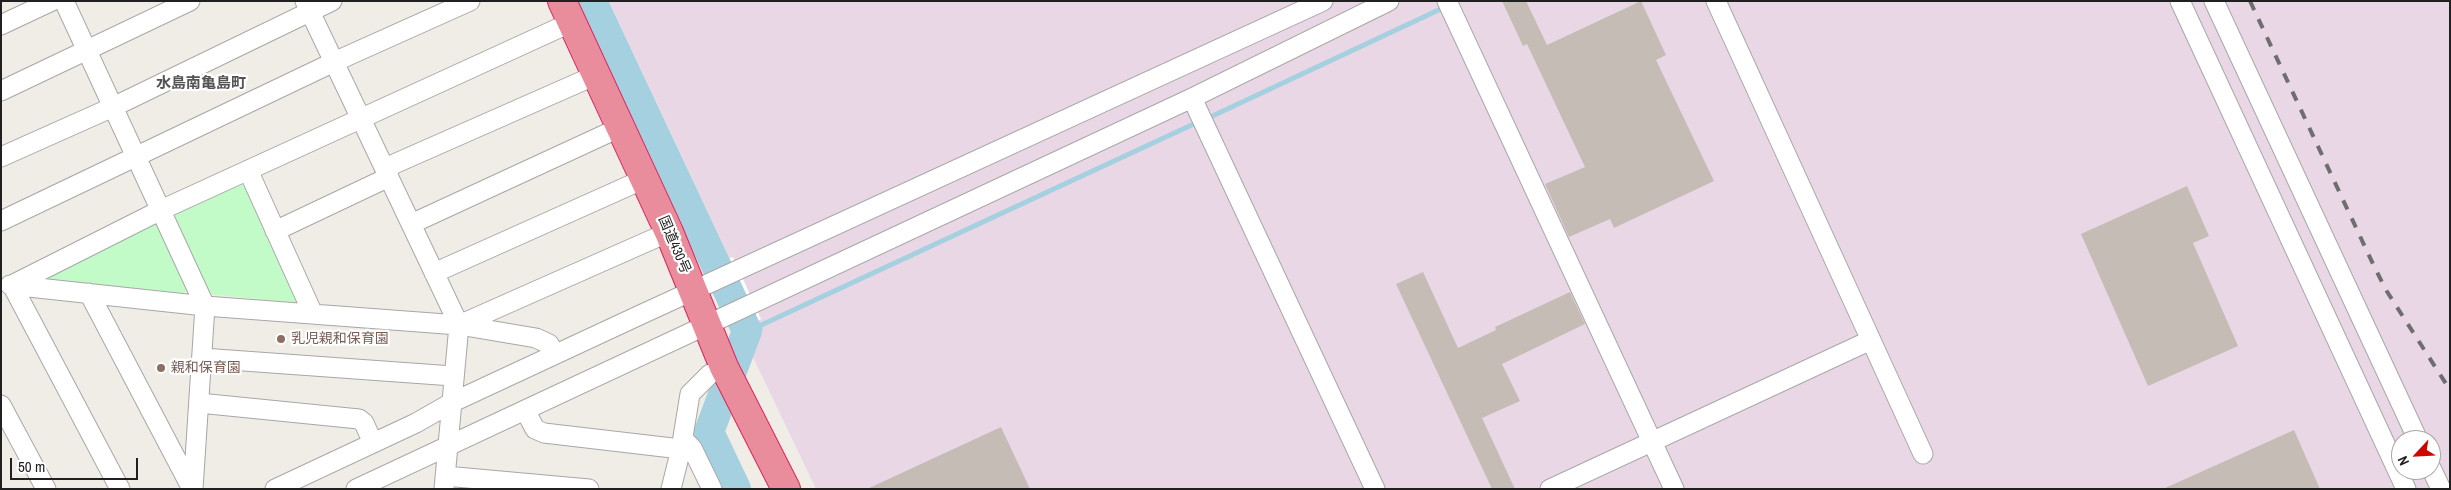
<!DOCTYPE html>
<meta charset="utf-8">
<style>
body{margin:0}
#map{position:relative;width:2451px;height:490px;overflow:hidden;background:#f0ede6;font-family:"Archivo Narrow",sans-serif}
canvas{display:block}
.frame{position:absolute;inset:0;border:2px solid #202020;pointer-events:none}
.north{position:absolute;left:2391px;top:430px;width:50px;height:50px;box-sizing:border-box;background:#fff;border:1px solid #a6a6a6;border-radius:50%;rotate:245deg;font-size:14px;font-weight:700;line-height:20px;text-align:center;color:#202020}
.north::after{content:'';display:block;margin:auto;width:18px;height:22px;background:#cf0500;clip-path:polygon(50% 0,100% 100%,50% 72%,0 100%)}
.scale{position:absolute;left:10px;top:458px;width:128px;height:22px;box-sizing:border-box;border:2px solid #202020;border-top:0;padding-left:6px;font-size:15px;line-height:18px;white-space:nowrap;color:#202020;-webkit-text-stroke:4px #fff;paint-order:stroke}
</style>
<div id="map">
<canvas width="2451" height="490"></canvas>
<div class="frame"></div>
<div class="north">N</div>
<div class="scale">50 m</div>
</div>
<script>
const ctx = document.querySelector('canvas').getContext('2d');
ctx.lineJoin = 'round';
function fillPath(path, color) { ctx.fillStyle = color; ctx.fill(path, 'evenodd'); }
const shape = rows => new Path2D(rows.map(r => 'M' + r).join(''));
function strokePath(path, color, width, dash) { ctx.strokeStyle = color; ctx.lineWidth = width; ctx.lineCap = dash ? 'butt' : 'round'; ctx.setLineDash(dash || []); ctx.stroke(path); }
function drawText(font, color, halo, rows, align = 'center') {
  ctx.font = font + ' "Archivo Narrow","Noto Sans JP",sans-serif'; ctx.lineWidth = 4.5; ctx.setLineDash([]); ctx.textBaseline = 'middle'; ctx.strokeStyle = halo; ctx.fillStyle = color; for (const [text, x, y, turn = 0] of rows) {
    ctx.save(); ctx.translate(x, y); ctx.rotate((+turn || 0) * Math.PI / 180); ctx.textAlign = isNaN(turn) ? turn : align; if (halo) ctx.strokeText(text, 0, 0); ctx.fillText(text, 0, 0); ctx.restore();
  }
}
fillPath(shape([
 [609,1,2450,1,2450,489,816,489,752,355,759,331,763,329],
 [2401,440,2431,440,2431,470,2401,470]
]), '#ead7e6');
fillPath(shape([
 [247,182,303,304,208,294,171,216],
 [159,222,189,288,184,293,38,279]
]), '#c2fbc8');
fillPath(shape([
 [759,321,763,329,759,332,752,355,741,330],
 [709,406,748,489,722,489,698,441,698,429]
]), '#a5d0df');
fillPath(shape([
 [733,257,761,319,740,330,711,267],
 [739,330,752,359,722,433,708,404]
]), '#fff');
strokePath(shape([
 [603,1,722,253,756,327,754,328],
 [1206,119,1445,7],
 [757,327,1198,122]
]), '#a5d0df', 5);
strokePath(shape([
 [592,1,747,331,709,432,736,489]
]), '#a5d0df', 30);
fillPath(shape([
 [1502,1,1526,1,1547,45,1641,1,1666,55,1656,60,1714,181,1614,228,1610,219,1569,237,1545,184,1585,167,1527,44,1523,46],
 [2187,186,2209,236,2193,243,2238,346,2148,386,2081,234],
 [1423,272,1458,348,1496,330,1495,327,1570,292,1585,324,1502,364,1520,401,1482,418,1515,489,1492,489,1396,284],
 [1001,427,1030,489,867,489],
 [2294,430,2320,489,2163,489]
]), '#c5bdb5');
const minor = shape([
 [64,1,205,306,193,489],
 [305,1,459,325,444,489],
 [1447,1,1674,489],
 [1716,1,1923,454],
 [2180,1,2406,489],
 [2214,1,2418,440],
 [1,25,52,1],
 [1,91,190,1],
 [1192,98,1375,489],
 [1,157,113,107,332,1],
 [385,168,596,75],
 [248,170,313,314],
 [1,221,334,62,470,1],
 [411,224,621,127],
 [275,231,389,177],
 [434,273,644,179],
 [10,285,205,306,459,325,536,338,549,344,555,354],
 [89,293,192,489],
 [459,325,669,232],
 [202,358,453,376],
 [199,403,359,419,364,423,373,443],
 [1,405,46,489],
 [525,410,535,429,544,433,681,449],
 [683,439,692,448,712,489],
 [2431,468,2441,489],
 [445,476,589,489],
 [120,489,12,285,161,210,572,22],
 [275,489,416,423,451,403,640,315,1323,1],
 [356,489,1192,98,1389,1],
 [671,489,681,449,690,394,710,374],
 [1550,489,1871,340]
]);
const highway = shape([
 [562,1,669,232,724,367,786,489]
]);
strokePath(minor, '#a7a7a7', 21);
strokePath(highway, '#df225f', 30);
strokePath(minor, '#fff', 19);
strokePath(highway, '#e98c9b', 28);
strokePath(shape([
 [2250,1,2373,264,2386,290,2450,390]
]), '#6e6e6e', 4, [10, 10]);
for (const [x, y, r, color] of [
 [281,339,5,"#8d6e63"],
 [161,368,5,"#8d6e63"]
]) { const dot = new Path2D(); dot.arc(x, y, r, 0, 2 * Math.PI); ctx.fillStyle = color; ctx.fill(dot); strokePath(dot, '#fff', 2); }
drawText('14px', '#202020', '#fff', [
 ["国道430号",674,245,67]
]);
drawText('14px', '#785e54', '#fff', [
 ["乳児親和保育園",291,339],
 ["親和保育園",171,368]
], 'left');
drawText('bold 15px', '#535353', '#fff', [
 ["水島南亀島町",201,84]
]);
</script>
